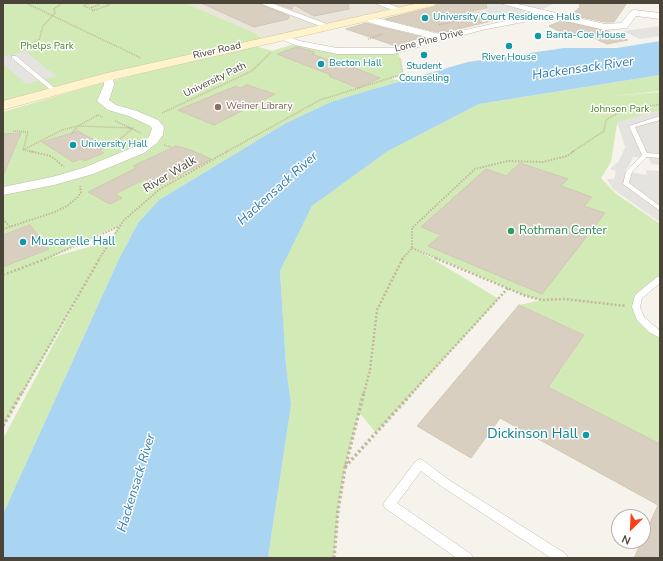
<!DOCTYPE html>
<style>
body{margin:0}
#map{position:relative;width:663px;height:561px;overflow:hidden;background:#f6f3ec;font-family:"Nunito Sans",sans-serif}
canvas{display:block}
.frame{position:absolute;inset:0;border:4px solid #4b4439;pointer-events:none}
.north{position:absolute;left:611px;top:509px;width:40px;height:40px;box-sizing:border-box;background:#fff;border:1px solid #b7b4b0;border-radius:50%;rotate:204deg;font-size:11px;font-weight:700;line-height:16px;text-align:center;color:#4b4439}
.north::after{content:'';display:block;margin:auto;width:14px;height:18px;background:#fc3f1d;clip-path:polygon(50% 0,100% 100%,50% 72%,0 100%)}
</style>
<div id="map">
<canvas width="663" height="561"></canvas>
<div class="frame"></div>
<div class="north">N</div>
</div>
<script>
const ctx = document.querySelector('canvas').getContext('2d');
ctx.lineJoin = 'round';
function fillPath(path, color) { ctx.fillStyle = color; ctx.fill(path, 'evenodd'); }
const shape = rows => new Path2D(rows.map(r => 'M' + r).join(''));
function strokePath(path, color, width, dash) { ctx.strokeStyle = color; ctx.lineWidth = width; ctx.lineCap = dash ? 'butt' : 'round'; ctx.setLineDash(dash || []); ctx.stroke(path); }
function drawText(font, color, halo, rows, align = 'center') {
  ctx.font = font + ' "Nunito Sans",sans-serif'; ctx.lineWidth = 3; ctx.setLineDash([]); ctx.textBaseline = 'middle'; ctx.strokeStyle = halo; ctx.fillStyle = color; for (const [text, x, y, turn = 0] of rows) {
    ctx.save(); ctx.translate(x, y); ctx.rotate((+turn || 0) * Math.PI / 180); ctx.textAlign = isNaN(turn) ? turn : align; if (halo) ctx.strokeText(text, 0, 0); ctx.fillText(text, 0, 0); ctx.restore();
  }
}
fillPath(shape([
 [185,3,433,3,265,40,253,32]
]), '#eae5da');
fillPath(shape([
 [3,3,185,3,253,32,265,40,3,106],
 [298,43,337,51,398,50,403,74,392,79,401,81,331,102,286,123,159,200,138,223,119,259,3,514,3,439,78,298,3,427,3,267,49,249,30,225,3,235,3,177,21,133,3,134,3,112,91,86,203,58,255,46,272,51],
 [78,131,105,147,99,150,104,153,84,161,81,159,73,162,42,142],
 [118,227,110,241,50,258,108,230],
 [660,75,660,91,614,96,660,92,660,112,617,124,611,162,601,178,615,193,660,224,660,279,638,297,636,307,652,330,660,335,660,444,534,380,560,371,584,335,519,305,541,300,526,296,416,249,499,299,376,433,359,412,345,468,338,510,334,558,268,558,291,405,286,365,280,271,312,206,388,151,479,104]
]), '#d2eab5');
fillPath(shape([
 [467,3,556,3,540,10,509,20,480,12,488,9],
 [660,26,660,36,640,39,623,31],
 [25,51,56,76,26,84,3,64,3,57],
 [660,110,660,165,651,164,649,158,633,157,629,166,625,171,647,175,646,170,660,171,660,221,658,221,613,189,607,179,614,179,616,171,610,169,619,161,625,147,617,122]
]), '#e5e3e0');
fillPath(shape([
 [660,41,660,75,479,104,388,151,312,206,280,271,286,365,291,405,268,558,3,558,3,514,119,259,138,223,159,200,286,123,331,102,367,91,468,62,564,48,617,48]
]), '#a9d4f2');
const building = shape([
 [201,3,258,3,289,16,288,19,254,27,201,3],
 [275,3,348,3,349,9,314,16,294,5,292,9,275,3],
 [439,3,486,3,487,8,465,13,496,20,441,33,385,19,433,7,439,3],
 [579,3,627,3,614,22,605,22,571,15,580,7,579,3],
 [561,21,608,31,628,40,607,44,582,33,568,36,549,26,561,21],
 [366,23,381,27,422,37,396,46,346,29,366,23],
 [296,47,315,52,312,54,351,68,353,67,380,78,359,88,353,86,329,76,331,75,277,54,296,47],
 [247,85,275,94,214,125,178,110,236,86,240,88,247,85],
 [78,131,106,147,99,150,104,153,84,161,81,159,73,162,42,142,78,131],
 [21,133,3,176,3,134,21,133],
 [176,146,191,150,211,159,158,186,145,179,115,194,122,198,110,204,88,192,136,168,133,166,176,146],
 [520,163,568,179,561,186,592,197,584,206,605,213,542,294,428,246,441,235,421,227,486,169,506,176,520,163],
 [30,225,49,249,3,267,3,235,30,225],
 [519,305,584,335,548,387,660,444,660,558,634,558,658,505,500,418,471,458,417,426,519,305]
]);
fillPath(building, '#d8cfc1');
strokePath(building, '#d3c7b4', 1);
const lane = shape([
 [12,56,16,56,57,90,57,92,53,92,12,58,12,56],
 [660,116,660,120,635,127,647,153,660,154,660,158,647,157,632,172,629,183,660,206,660,211,623,184,626,172,642,155,629,126,660,116],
 [660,276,660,283,642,298,640,307,644,317,660,331,660,338,649,332,637,320,632,307,635,295,657,277,660,276],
 [420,459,424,461,449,480,566,554,568,558,551,558,441,486,421,471,397,503,471,554,473,558,457,558,385,508,383,504,416,461,420,459]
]);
const street = shape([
 [259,3,271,3,332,26,328,29,325,28,259,3],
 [374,3,387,3,404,10,400,13,374,3],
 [499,3,513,3,605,24,621,23,631,11,634,10,660,13,660,19,636,16,627,28,605,30,540,15,523,22,482,30,393,54,337,54,295,45,276,37,281,34,300,41,337,48,393,48,432,38,381,26,362,20,362,16,365,15,443,35,518,18,531,12,499,3],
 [108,74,113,77,114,85,109,100,116,105,137,111,158,120,164,127,163,135,157,143,144,153,93,174,54,185,3,195,3,187,52,177,83,168,134,147,149,137,152,128,150,126,129,116,108,110,97,101,104,85,103,77,108,74]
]);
const secondary = shape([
 [419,3,438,3,433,6,111,80,3,110,3,101,103,74,419,3]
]);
strokePath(lane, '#c2bbae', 1);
strokePath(street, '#c2bbae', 1);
strokePath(secondary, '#d6c79b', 1);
strokePath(shape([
 [26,3,141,58],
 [90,3,83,6,90,8,99,5,96,3],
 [92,7,92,11,109,5,106,3],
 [456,19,466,21],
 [439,25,451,22,463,15,480,12],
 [368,39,382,34],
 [19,49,39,40,43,26,55,13,54,9,62,3],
 [162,113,252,71,271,52],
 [115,121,141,133],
 [13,131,28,132,23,150],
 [72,133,78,126,98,115,103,117],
 [164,145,171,147],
 [111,147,134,127],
 [34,152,23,150,62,130,78,126,132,128],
 [226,152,320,100,403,74,400,58],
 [572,152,604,131,606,120,616,114,660,104]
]), '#c4b79f', 1.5, [1, 1]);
strokePath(shape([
 [29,151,51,156,64,167],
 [3,219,10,227],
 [3,229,55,212,67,206,77,198,81,192,80,186],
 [412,248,438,259],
 [45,259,118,227],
 [99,259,124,220,160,189,228,151],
 [402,259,412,248,412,228,475,169,508,161,543,162,567,156,574,151]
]), '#c4b79f', 2, [1.5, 1.5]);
strokePath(shape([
 [435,258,526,296,542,300,565,299,626,306],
 [3,275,48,258],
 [22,393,100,258],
 [364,393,370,370,377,310,403,258],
 [412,393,508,288]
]), '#c4b79f', 2.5, [2, 2]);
strokePath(shape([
 [3,426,22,392],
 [345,467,413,392],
 [334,558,338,510,345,468,364,392]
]), '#c4b79f', 3.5, [2.5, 2.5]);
fillPath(lane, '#fff');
fillPath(street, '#fff');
fillPath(secondary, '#fff3cd');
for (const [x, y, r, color] of [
 [425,18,4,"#0f9aa8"],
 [538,36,4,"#0f9aa8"],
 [509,46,4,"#0f9aa8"],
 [424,55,4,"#0f9aa8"],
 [321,64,4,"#0f9aa8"],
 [218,107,4,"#8d6e63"],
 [73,145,4,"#0f9aa8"],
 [511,231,4,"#2e9e5b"],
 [23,242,4,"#0f9aa8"],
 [586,435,4,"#0f9aa8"]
]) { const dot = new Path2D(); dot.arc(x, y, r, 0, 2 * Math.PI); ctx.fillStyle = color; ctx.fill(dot); strokePath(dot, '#fff', 1.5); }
drawText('10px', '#0d838f', '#fff', [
 ["University Court Residence Halls",433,18],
 ["Banta-Coe House",546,36],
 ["River House",509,58,"center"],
 ["Becton Hall",329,64],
 ["Student",424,67,"center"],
 ["Counseling",424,79,"center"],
 ["University Hall",81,145]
], 'left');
drawText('10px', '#4b4439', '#fff', [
 ["Lone Pine Drive",429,41,-14],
 ["River Road",217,51,-13],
 ["University Path",215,80,-26]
]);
drawText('10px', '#4a7f2a', '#fff', [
 ["Phelps Park",47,47],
 ["Johnson Park",620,110]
]);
drawText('10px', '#785e54', '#fff', [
 ["Weiner Library",226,107]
], 'left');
drawText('12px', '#4b4439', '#fff', [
 ["River Walk",170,175,-31]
]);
drawText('12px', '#27864d', '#fff', [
 ["Rothman Center",519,231]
], 'left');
drawText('12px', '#0d838f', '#fff', [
 ["Muscarelle Hall",31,242]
], 'left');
drawText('italic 13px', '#2e7ab2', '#fff', [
 ["Hackensack River",583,69,-8],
 ["Hackensack River",278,189,-42],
 ["Hackensack River",137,483,-73]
]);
drawText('14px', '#0d838f', '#fff', [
 ["Dickinson Hall",578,435]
], 'right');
</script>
